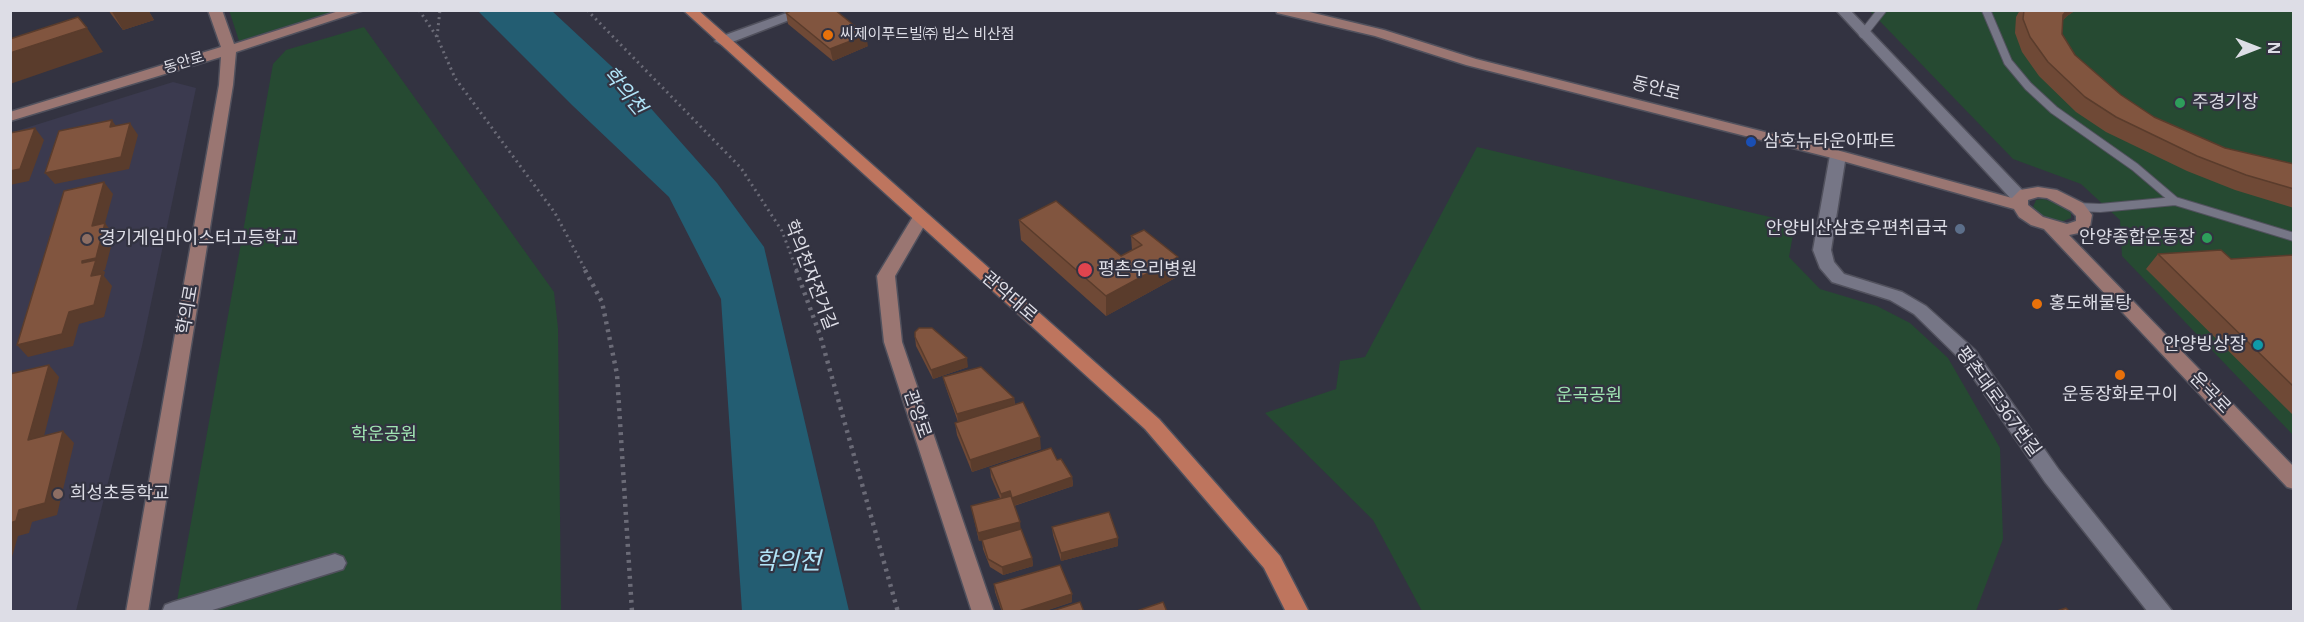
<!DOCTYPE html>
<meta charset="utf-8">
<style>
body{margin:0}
#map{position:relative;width:2304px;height:622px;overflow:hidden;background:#333341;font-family:"Noto Sans",sans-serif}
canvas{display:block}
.frame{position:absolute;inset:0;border:12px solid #dddde6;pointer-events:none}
.north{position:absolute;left:2226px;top:18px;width:60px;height:60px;-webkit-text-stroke:4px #333341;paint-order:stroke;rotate:90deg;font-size:16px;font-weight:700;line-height:24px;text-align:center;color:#dddde6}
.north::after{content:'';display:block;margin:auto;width:21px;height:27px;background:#dddde6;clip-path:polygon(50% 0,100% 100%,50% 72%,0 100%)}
</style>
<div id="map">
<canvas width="2304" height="622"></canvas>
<div class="frame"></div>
<div class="north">N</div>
</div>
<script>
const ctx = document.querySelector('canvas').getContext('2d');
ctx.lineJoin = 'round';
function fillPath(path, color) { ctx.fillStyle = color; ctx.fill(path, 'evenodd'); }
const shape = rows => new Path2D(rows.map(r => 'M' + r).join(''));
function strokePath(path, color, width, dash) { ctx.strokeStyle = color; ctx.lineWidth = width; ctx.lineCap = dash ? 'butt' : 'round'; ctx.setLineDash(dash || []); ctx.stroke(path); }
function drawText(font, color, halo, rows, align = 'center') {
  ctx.font = font + ' "Noto Sans","Noto Sans KR",sans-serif'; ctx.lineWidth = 4.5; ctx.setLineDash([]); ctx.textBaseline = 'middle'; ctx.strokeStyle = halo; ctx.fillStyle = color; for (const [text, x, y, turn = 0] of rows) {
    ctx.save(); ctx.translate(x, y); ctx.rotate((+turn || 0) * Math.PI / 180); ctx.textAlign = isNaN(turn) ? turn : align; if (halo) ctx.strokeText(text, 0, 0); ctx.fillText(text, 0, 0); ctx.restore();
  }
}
fillPath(shape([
 [173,82,196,88,142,346,76,611,11,611,10,133]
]), '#3b3a4f');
fillPath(shape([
 [229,10,335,10,335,11,239,41],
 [1870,11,2293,11,2293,435,2122,256,2120,220,2081,184,2013,159],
 [364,27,554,292,558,328,561,611,175,612,273,64,286,50],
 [1477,147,1795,223,1789,257,1820,289,1877,306,1910,323,1948,358,2000,448,2003,539,1976,611,1422,611,1373,520,1265,413,1336,389,1340,361,1365,357],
 [2043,199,2060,204,2071,213,2071,218,2061,222,2043,217,2033,207,2036,200]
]), '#264a32');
fillPath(shape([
 [478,11,552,11,624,78,717,183,764,247,849,611,742,611,721,299,669,197,572,105]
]), '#235d72');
const lane = shape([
 [1986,10,2008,62,2028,86,2054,110,2135,167,2175,201,2294,237],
 [1863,34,1882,10],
 [2077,207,2100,208,2175,201]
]);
const street = shape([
 [795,10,815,10,727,44,722,45,715,41,717,38,795,10],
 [1836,10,1850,10,2026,194,2028,198,2026,202,2014,202,1836,10],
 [1838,150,1846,155,1831,250,1834,262,1844,274,1902,292,1926,306,1975,350,2059,470,2173,612,2148,612,2045,482,1961,360,1914,314,1890,300,1832,282,1820,268,1813,250,1830,155,1838,150],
 [335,554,343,557,346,563,343,569,206,612,162,612,165,605,173,602,335,554]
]);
const secondary = shape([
 [208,10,222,10,234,44,342,10,364,10,236,52,233,85,148,612,126,612,219,85,221,57,10,121,10,112,221,47,208,10],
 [1276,10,1301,10,1384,30,1476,59,1844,152,2012,198,2020,190,2038,187,2057,190,2083,203,2092,215,2090,227,2084,232,2069,235,2294,467,2294,489,2287,487,2044,229,2031,225,2019,217,2014,209,1832,158,1466,65,1375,36,1277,13,1276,10],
 [2038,197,2047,198,2071,211,2076,216,2076,221,2067,224,2043,217,2028,205,2028,200,2038,197],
 [920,214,926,215,928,219,895,276,902,342,994,612,972,612,884,342,877,276,914,215,920,214]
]);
const primary = shape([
 [683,10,698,10,1159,419,1280,556,1309,612,1286,612,1264,568,1145,429,683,10]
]);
strokePath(lane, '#51515d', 10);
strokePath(street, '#51515d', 3);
strokePath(secondary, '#51515d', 3);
strokePath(primary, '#51515d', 3);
strokePath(shape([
 [419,10,437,37,455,78,555,213,586,271],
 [587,10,741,168,782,231,797,271],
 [437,37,440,10]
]), '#6b6b77', 3, [2, 4]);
strokePath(shape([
 [585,270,602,302,617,374,632,612],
 [796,270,820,335,898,612]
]), '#6b6b77', 4.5, [3, 5]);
strokePath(lane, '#767686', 8);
fillPath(street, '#767686');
fillPath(secondary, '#9a7672');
fillPath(primary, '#be755e');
fillPath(shape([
 [108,10,148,10,154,20,123,30],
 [2020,10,2076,10,2067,16,2063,20,2062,34,2075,55,2121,95,2154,117,2225,148,2294,164,2294,208,2235,190,2187,171,2106,132,2076,112,2039,76,2022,52,2015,33,2016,17],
 [786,13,868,46,833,61,788,24],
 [1019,220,1121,256,1132,250,1131,236,1178,257,1177,277,1106,316,1021,240],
 [2158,254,2231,259,2294,255,2294,416,2146,269],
 [915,337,968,367,933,379,916,346],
 [943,377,1014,398,1015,404,1041,449,972,472,957,435,955,423,958,422,945,385],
 [1057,460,1072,477,1073,486,1014,506,1020,522,1020,529,1032,558,1033,566,1003,575,990,567,983,549,982,540,979,541,971,506,1000,498,991,477,990,468],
 [1052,527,1118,538,1118,546,1061,561,1053,535],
 [994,584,1072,602,1042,612,1002,612,995,592]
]), '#6f4936');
fillPath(shape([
 [111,10,148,10,154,20,123,30],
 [2067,10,2076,10,2067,16,2055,29,2063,15],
 [87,28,103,52,10,84,10,53],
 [866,35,868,46,833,61,830,49],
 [112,120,120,132,110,127],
 [130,123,138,135,129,169,55,184,45,173],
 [35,128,44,140,29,181,10,185,10,171],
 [104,182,113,194,105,223,114,235,105,270,103,270,105,272,104,276,112,286,104,317,79,324,73,346,28,357,17,345,82,263],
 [1178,257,1177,277,1106,316,1106,296],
 [967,358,968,367,933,379,931,370],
 [49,365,59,377,40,452,28,440],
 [1014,398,1015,406,958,422,957,414],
 [63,431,74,443,57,515,32,522,29,533,18,536,10,564,10,523],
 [1040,437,1041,449,972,472,970,460],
 [1072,477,1073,486,1013,506,1012,498],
 [1010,491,1011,500,1002,502,1001,494],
 [1020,522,1021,530,979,541,978,533],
 [1118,538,1118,546,1061,561,1061,553],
 [1032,558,1033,566,1003,575,1002,567],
 [1072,594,1072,602,1042,612,1016,612]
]), '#5a3c2c');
const building = shape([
 [793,10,835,10,866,35,830,49,786,13,793,10],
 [2024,10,2067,10,2063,15,2062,34,2075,55,2121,95,2154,117,2225,148,2294,164,2294,189,2246,175,2197,156,2116,117,2085,97,2048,62,2030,37,2023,19,2024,10],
 [78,17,87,28,10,53,10,39,78,17],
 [112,120,110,127,130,123,121,157,45,173,59,131,112,120],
 [35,128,20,169,10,171,10,133,35,128],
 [104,182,92,226,105,223,96,258,82,261,82,263,96,260,91,276,102,274,94,305,69,312,62,334,17,345,64,191,104,182],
 [1056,201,1121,256,1142,245,1131,236,1144,230,1178,257,1106,296,1019,220,1056,201],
 [2221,250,2231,259,2294,255,2294,387,2158,254,2221,250],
 [919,328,932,328,967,358,931,370,915,337,915,332,919,328],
 [49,365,28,440,63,431,45,503,19,510,16,521,10,523,10,374,49,365],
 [981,367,1014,398,957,414,943,377,981,367],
 [1023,402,1040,437,970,460,955,423,1023,402],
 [1051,448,1057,460,1061,459,1072,477,1012,498,1010,491,1001,494,990,468,1051,448],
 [1011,496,1020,522,978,533,971,506,1011,496],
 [1109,512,1118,538,1061,553,1052,527,1109,512],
 [1021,529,1032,558,1002,567,988,559,982,540,1021,529],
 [1060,565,1072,594,1016,612,1003,612,994,584,1060,565],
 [1080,602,1084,612,1049,612,1080,602],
 [1163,602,1167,612,1134,612,1163,602],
 [2066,608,2070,612,2054,612,2066,608]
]);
fillPath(building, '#81553f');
strokePath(building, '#5a3c2c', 1.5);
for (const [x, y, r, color] of [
 [828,35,6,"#e8710a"],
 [2180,103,6,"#2e9e5b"],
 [1751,142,6,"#1a4fb4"],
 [1960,229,6,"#5c6f8a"],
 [2207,238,6,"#2e9e5b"],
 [87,239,6,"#8d6e63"],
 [1085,270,8,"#e0444e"],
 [2037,304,6,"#e8710a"],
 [2258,345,6,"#0f9aa8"],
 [2120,375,6,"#e8710a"],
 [58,494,6,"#8d6e63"]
]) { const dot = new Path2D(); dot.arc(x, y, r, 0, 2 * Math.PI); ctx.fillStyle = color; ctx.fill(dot); strokePath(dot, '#333341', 2); }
drawText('15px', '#dddde6', '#333341', [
 ["씨제이푸드빌㈜ 빕스 비산점",840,35]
], 'left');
drawText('15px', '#dddde6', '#333341', [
 ["동안로",184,63,-17]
]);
drawText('18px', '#dddde6', '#333341', [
 ["동안로",1656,89,14],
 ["학의천자전거길",810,275,69],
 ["관악대로",1009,297,41],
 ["학의로",188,310,-80],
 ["운곡로",2210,393,46],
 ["평촌대로367번길",1998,402,54],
 ["관양로",917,414,71]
]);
drawText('18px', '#dddde6', '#333341', [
 ["주경기장",2192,103],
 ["삼호뉴타운아파트",1763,142],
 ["안양비산삼호우편취급국",1948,229,"right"],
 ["안양종합운동장",2195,238,"right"],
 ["경기게임마이스터고등학교",99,239],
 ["평촌우리병원",1098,270],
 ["홍도해물탕",2049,304],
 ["안양빙상장",2246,345,"right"],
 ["운동장화로구이",2120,395,"center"],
 ["희성초등학교",70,494]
], 'left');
drawText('18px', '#9fe4b2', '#333341', [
 ["운곡공원",1589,396],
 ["학운공원",384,435]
]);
drawText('italic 20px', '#b1e4f8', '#333341', [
 ["학의천",624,91,50]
]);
drawText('italic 24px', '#b1e4f8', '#333341', [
 ["학의천",788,562]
]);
</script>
